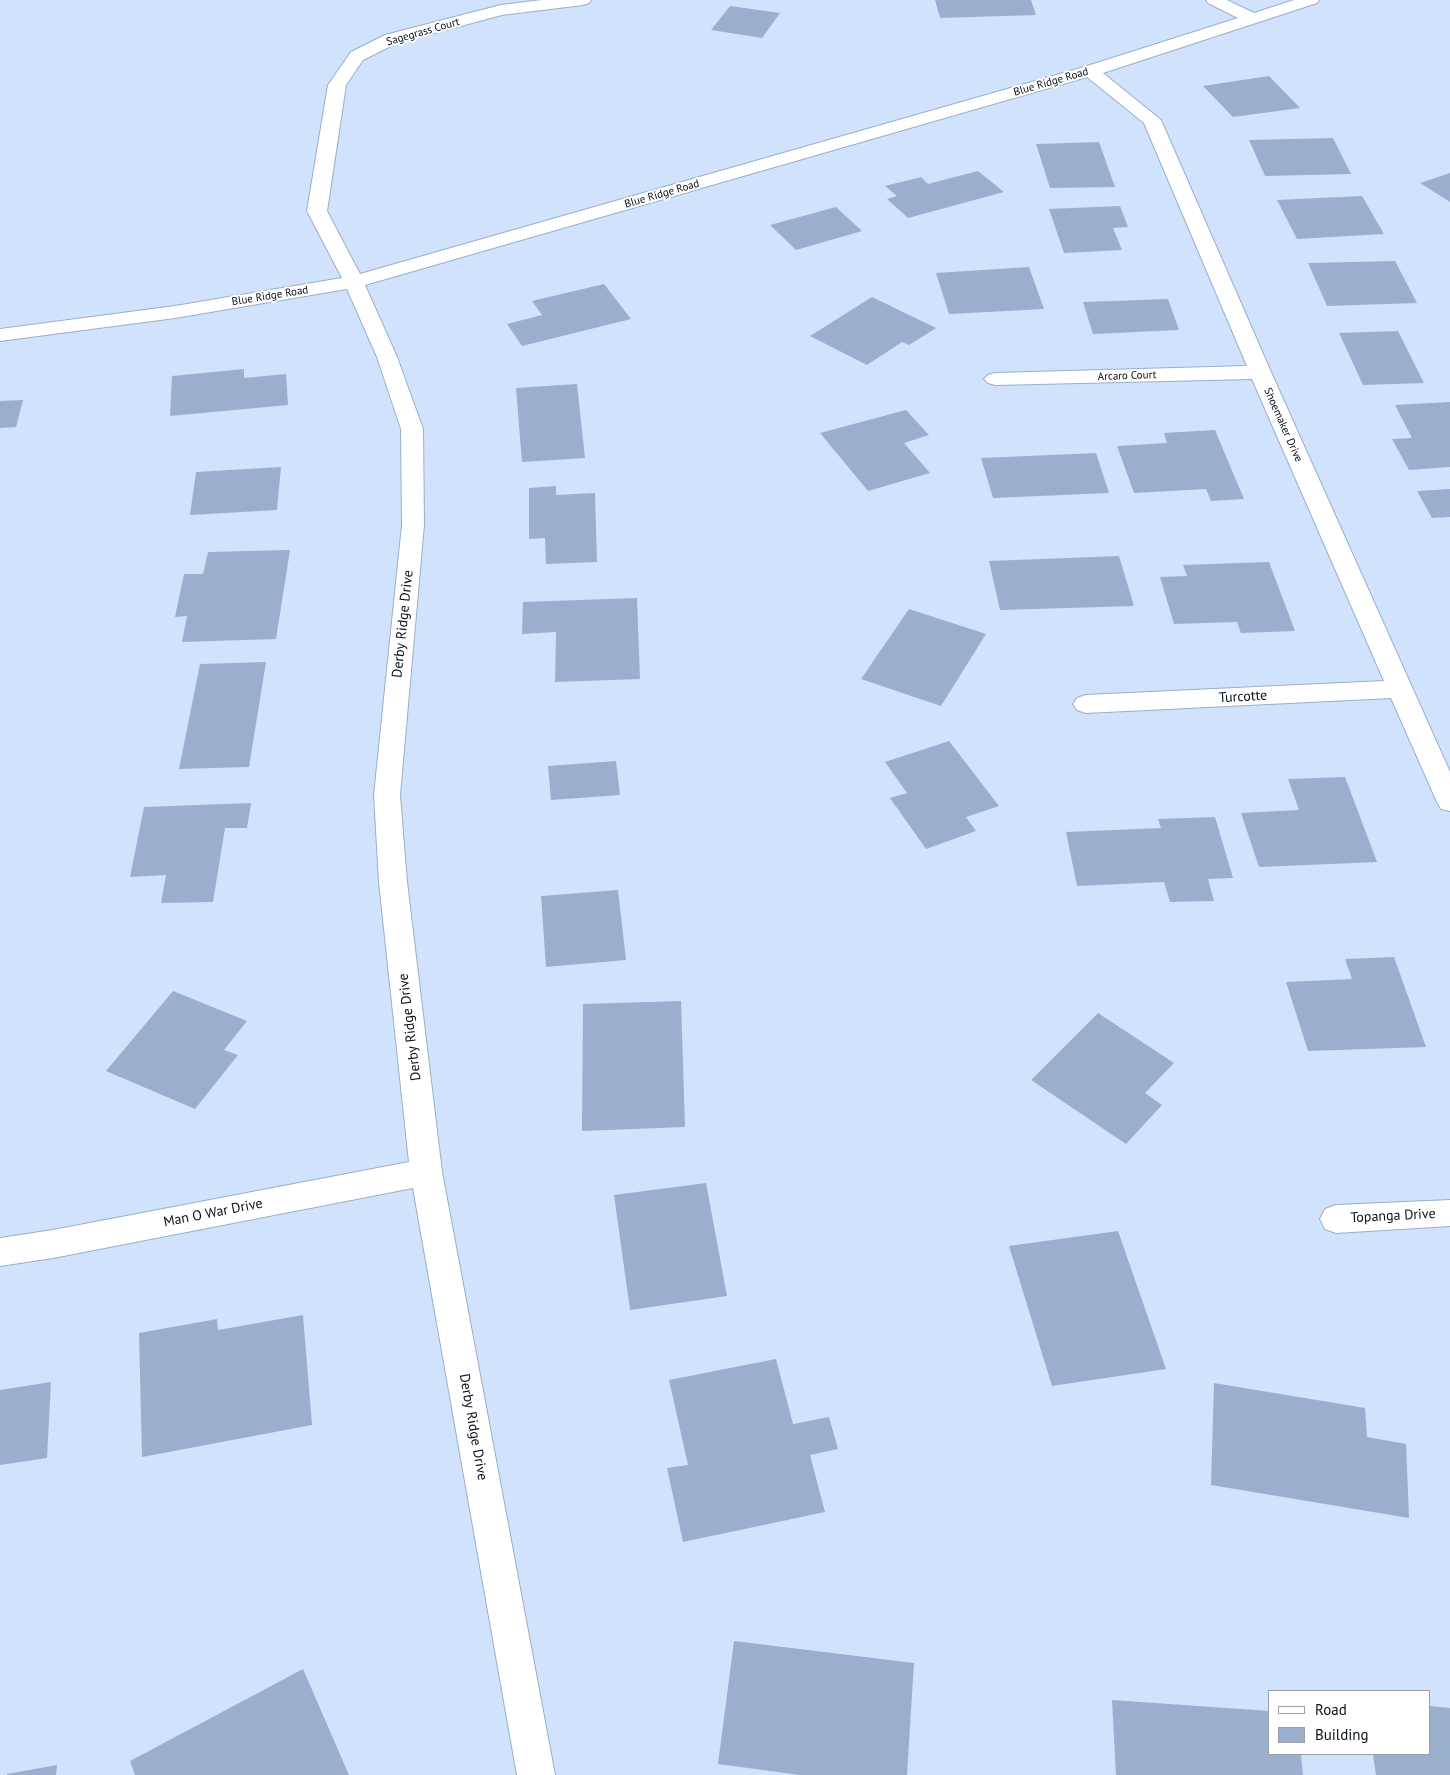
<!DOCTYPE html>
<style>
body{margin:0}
#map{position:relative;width:1450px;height:1775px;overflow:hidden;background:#d1e3fc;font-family:"PT Sans",sans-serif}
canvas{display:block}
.legend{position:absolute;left:1268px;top:1690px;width:162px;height:65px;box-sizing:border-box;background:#fff;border:1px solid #9c9fa3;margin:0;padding:6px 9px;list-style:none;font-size:15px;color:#070f19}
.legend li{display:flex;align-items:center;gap:10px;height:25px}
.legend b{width:25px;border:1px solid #9c9fa3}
</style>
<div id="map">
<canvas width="1450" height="1775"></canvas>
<ul class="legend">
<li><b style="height:6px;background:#fff"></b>Road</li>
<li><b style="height:14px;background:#9aafcd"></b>Building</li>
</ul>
</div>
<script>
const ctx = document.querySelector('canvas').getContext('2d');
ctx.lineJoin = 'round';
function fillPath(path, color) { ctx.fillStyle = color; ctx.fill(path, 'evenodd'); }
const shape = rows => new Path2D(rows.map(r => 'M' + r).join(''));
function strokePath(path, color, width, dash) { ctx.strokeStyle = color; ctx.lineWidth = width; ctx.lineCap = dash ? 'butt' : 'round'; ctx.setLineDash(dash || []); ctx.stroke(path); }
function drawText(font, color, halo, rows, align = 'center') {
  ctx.font = font + ' "PT Sans",sans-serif'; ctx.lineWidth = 4; ctx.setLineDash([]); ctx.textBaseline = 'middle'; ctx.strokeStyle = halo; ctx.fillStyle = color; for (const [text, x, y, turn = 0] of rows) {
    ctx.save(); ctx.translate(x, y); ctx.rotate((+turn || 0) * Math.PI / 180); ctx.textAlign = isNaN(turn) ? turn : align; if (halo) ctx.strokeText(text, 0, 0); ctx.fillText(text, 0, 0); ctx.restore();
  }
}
fillPath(shape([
 [935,0,1031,0,1036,15,940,18],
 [730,6,780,13,762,38,711,30],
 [1269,76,1300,108,1233,117,1203,86],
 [1333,138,1351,174,1265,176,1249,140],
 [1099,142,1115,187,1050,188,1036,144],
 [978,171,1004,192,908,218,887,199,897,196,885,186,921,177,928,184],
 [1450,173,1450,202,1420,183],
 [1362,196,1384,234,1297,239,1277,200],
 [1120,206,1128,227,1113,228,1122,250,1064,253,1049,209],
 [836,207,862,231,796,250,770,225],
 [1395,261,1417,303,1327,306,1308,263],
 [1029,267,1044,309,949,314,936,273],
 [604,284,631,319,522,346,507,324,542,315,532,301],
 [872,297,936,328,909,345,902,342,867,365,810,336],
 [1168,299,1179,330,1093,334,1083,302],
 [1398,331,1424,383,1363,385,1339,333],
 [244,369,244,378,286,374,288,405,170,416,172,376],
 [577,384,585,458,522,462,516,388],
 [23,400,16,427,0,428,0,401],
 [1450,402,1450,467,1409,470,1392,439,1412,438,1395,405],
 [906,410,929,435,904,443,930,473,868,491,820,433],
 [1215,430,1244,499,1211,501,1206,489,1134,493,1117,446,1167,443,1164,433],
 [1096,453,1109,493,993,498,981,458],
 [281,467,277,510,190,515,196,472],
 [556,486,556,495,595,493,597,562,546,564,545,538,529,539,529,488],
 [1450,489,1450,517,1432,518,1417,491],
 [290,550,276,639,182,642,187,616,175,617,184,574,203,574,208,552],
 [1119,556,1134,606,1000,610,989,561],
 [1269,562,1295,631,1241,633,1237,622,1174,624,1160,577,1187,576,1183,565],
 [637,598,640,679,555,682,556,632,522,634,523,602],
 [909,609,986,634,941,706,861,679],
 [266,662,249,767,179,769,200,664],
 [949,741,999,806,966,817,976,831,926,849,890,798,907,793,885,762],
 [616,761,620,795,551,800,548,766],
 [1345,777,1377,862,1259,867,1241,813,1299,810,1288,779],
 [251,803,247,828,225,828,213,902,161,903,166,875,130,877,144,807],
 [1215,817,1233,878,1208,879,1214,901,1170,902,1164,882,1077,886,1066,832,1161,828,1158,819],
 [618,890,626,960,546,967,541,896],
 [1394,957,1426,1047,1308,1051,1286,982,1352,979,1345,959],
 [173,991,247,1021,224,1050,238,1055,195,1109,106,1071],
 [681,1001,685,1127,582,1131,583,1004],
 [1098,1013,1174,1063,1145,1093,1162,1105,1126,1144,1031,1080],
 [706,1183,727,1296,630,1310,614,1195],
 [1118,1231,1166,1369,1052,1386,1009,1246],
 [303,1315,312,1425,142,1457,139,1333,217,1319,218,1330],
 [776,1359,793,1424,829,1417,838,1449,810,1455,825,1512,683,1542,667,1468,688,1465,669,1380],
 [51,1382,47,1458,0,1465,0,1390],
 [1214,1383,1365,1408,1367,1437,1406,1444,1409,1518,1211,1485],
 [734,1641,914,1663,907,1775,800,1775,718,1764],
 [303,1669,349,1775,135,1775,130,1761],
 [1112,1700,1269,1711,1269,1754,1301,1754,1303,1775,1116,1775],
 [1429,1706,1450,1708,1450,1775,1376,1775,1373,1754,1429,1754],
 [57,1765,56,1775,7,1775,7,1774]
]), '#9aafcd');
const minor = shape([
 [542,0,591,0,589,3,583,5,502,15,397,43,363,60,346,85,327,211,360,274,1084,67,1238,18,1208,3,1206,0,1227,0,1254,13,1294,0,1319,0,1317,3,1103,73,1161,120,1271,372,1450,772,1450,811,1441,809,1437,802,1391,698,1086,713,1077,710,1073,704,1077,698,1086,695,1384,681,1252,379,995,385,988,383,984,379,988,375,995,373,1247,366,1144,123,1087,77,365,285,397,357,423,429,424,525,400,795,407,882,442,1172,555,1775,517,1775,413,1188,53,1258,0,1266,0,1238,53,1230,409,1162,379,882,374,795,402,525,401,429,377,357,347,289,175,318,0,341,0,329,175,306,342,278,307,211,328,85,351,52,385,35,501,5,542,0],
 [1450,1200,1450,1226,1336,1233,1325,1229,1320,1219,1325,1209,1336,1205,1450,1200]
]);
strokePath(minor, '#99aecc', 2);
fillPath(minor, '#fff');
drawText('11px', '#070f19', '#fff', [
 ["Sagegrass Court",423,32,-16],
 ["Blue Ridge Road",1051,82,-16],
 ["Blue Ridge Road",662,194,-16],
 ["Blue Ridge Road",270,296,-9],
 ["Arcaro Court",1127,376,-2],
 ["Shoemaker Drive",1283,425,66]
]);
drawText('14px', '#070f19', '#fff', [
 ["Derby Ridge Drive",403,624,-84],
 ["Turcotte",1243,697,-3],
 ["Derby Ridge Drive",410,1027,-97],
 ["Man O War Drive",213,1213,-11],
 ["Topanga Drive",1393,1216,-3],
 ["Derby Ridge Drive",473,1427,80]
]);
</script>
